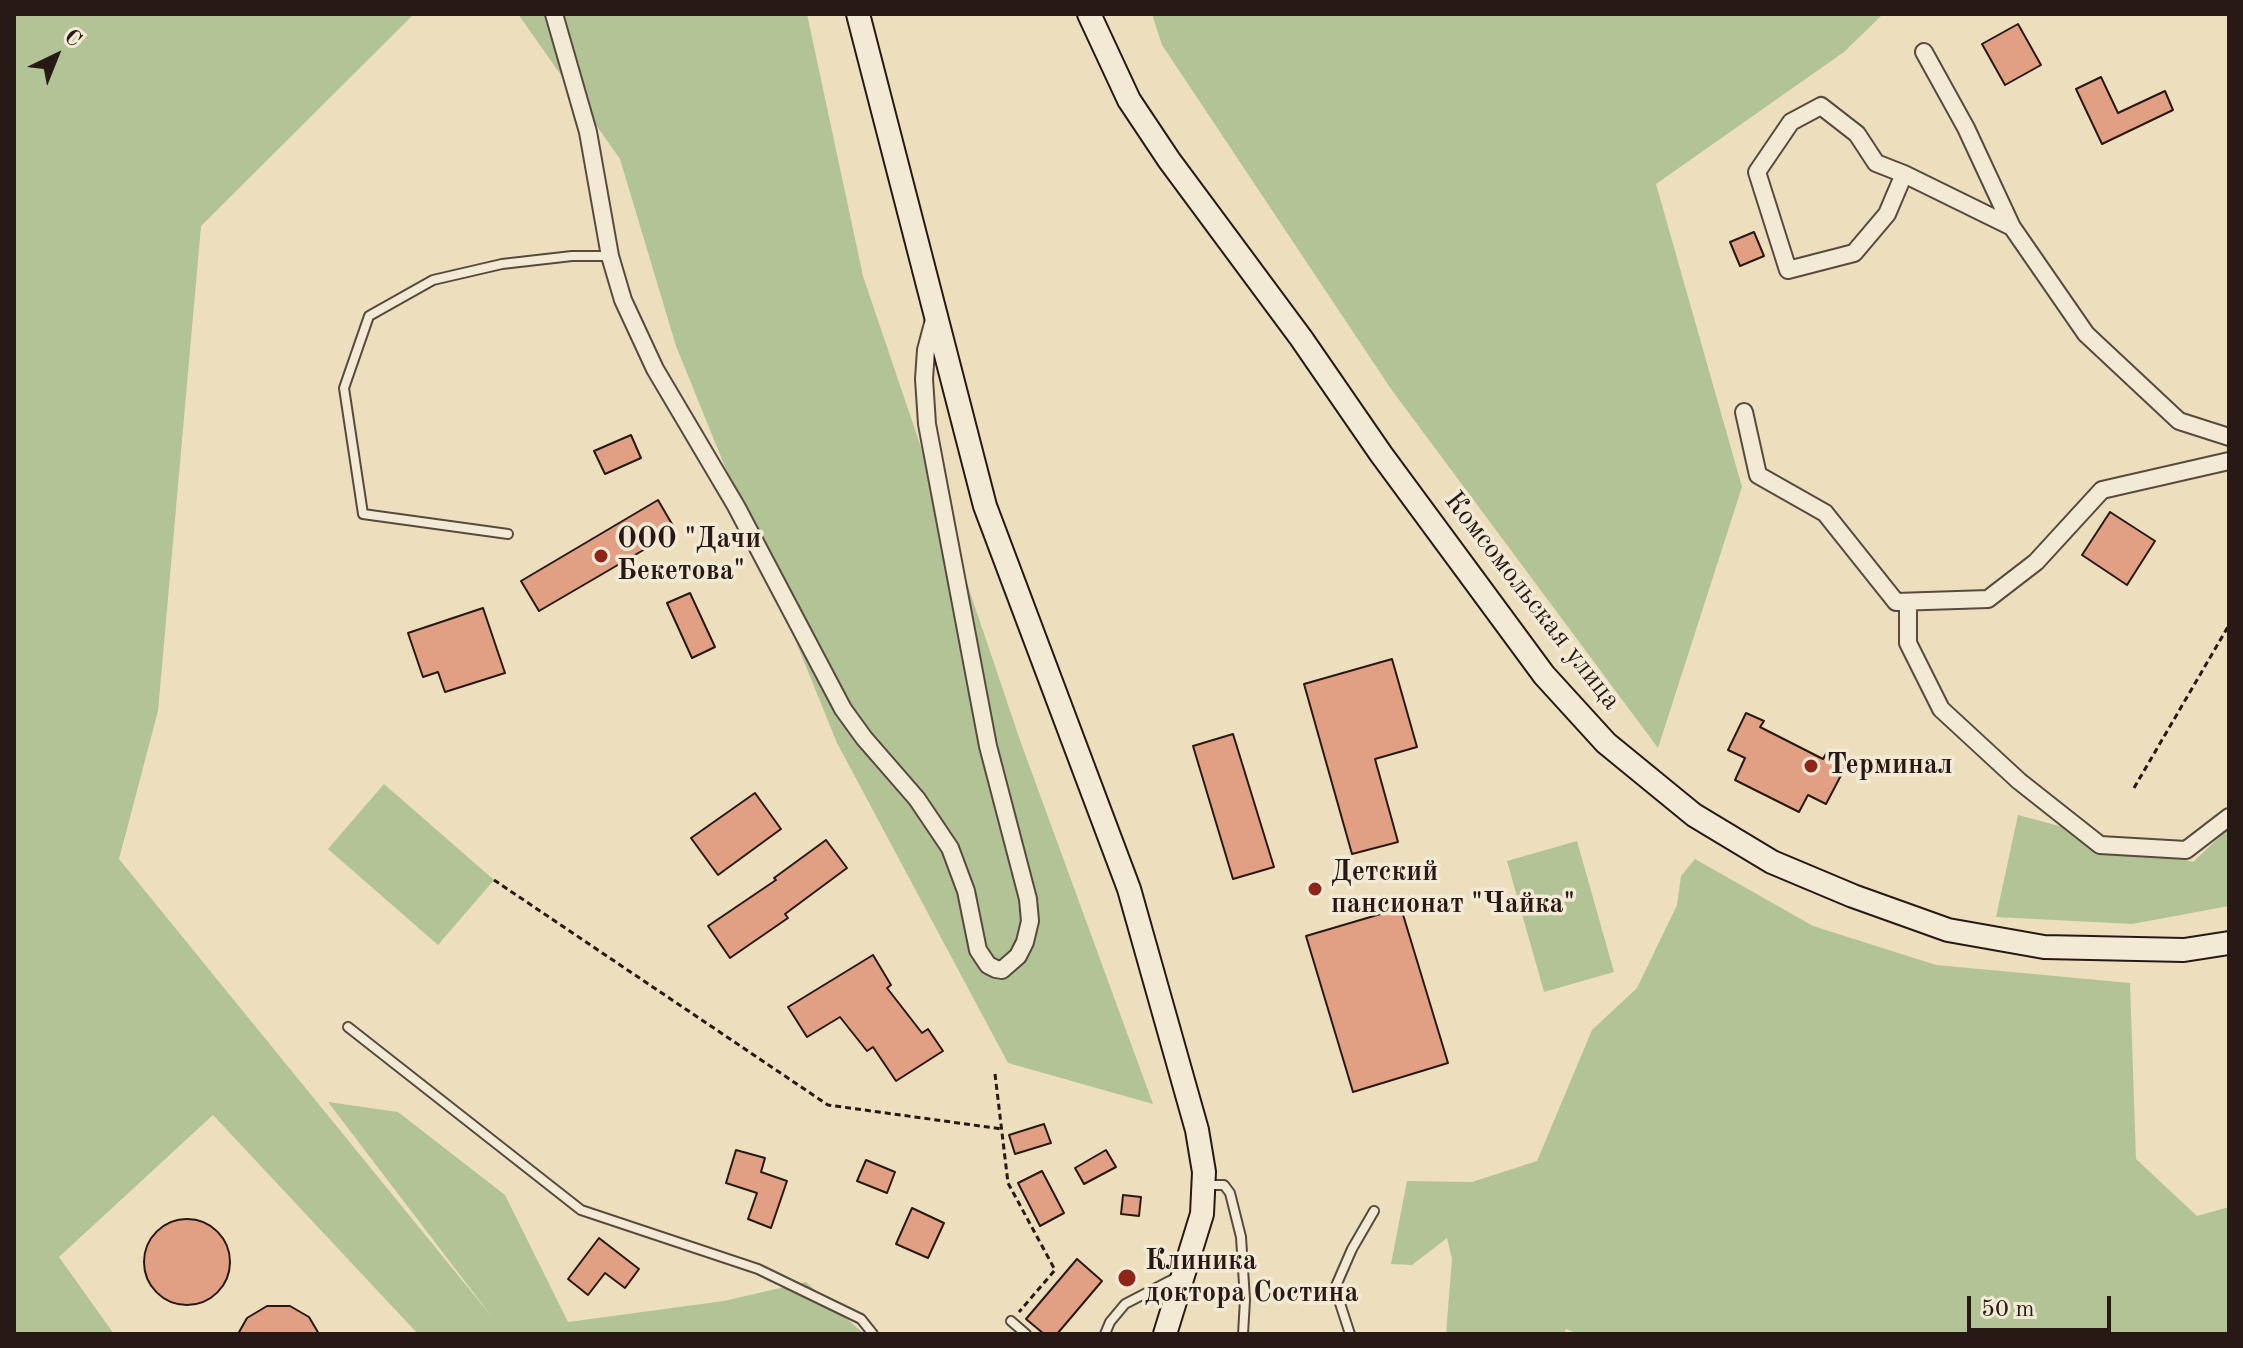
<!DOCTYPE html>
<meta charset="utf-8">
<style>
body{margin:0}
#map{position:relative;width:2243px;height:1348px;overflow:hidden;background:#eddfbe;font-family:"Old Standard TT",serif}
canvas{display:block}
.frame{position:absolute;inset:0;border:16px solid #271915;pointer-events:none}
.north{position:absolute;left:16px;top:16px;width:80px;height:80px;-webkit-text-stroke:6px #f3ead5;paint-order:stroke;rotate:43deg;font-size:22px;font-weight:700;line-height:32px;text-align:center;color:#271915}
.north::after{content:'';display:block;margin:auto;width:28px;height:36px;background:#271915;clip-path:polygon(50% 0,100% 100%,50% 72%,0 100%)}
.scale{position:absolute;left:1967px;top:1296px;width:144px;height:36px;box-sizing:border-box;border:4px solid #271915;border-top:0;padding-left:10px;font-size:24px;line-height:28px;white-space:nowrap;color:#271915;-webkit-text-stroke:6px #f3ead5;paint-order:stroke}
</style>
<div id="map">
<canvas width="2243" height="1348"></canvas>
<div class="frame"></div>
<div class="north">С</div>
<div class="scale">50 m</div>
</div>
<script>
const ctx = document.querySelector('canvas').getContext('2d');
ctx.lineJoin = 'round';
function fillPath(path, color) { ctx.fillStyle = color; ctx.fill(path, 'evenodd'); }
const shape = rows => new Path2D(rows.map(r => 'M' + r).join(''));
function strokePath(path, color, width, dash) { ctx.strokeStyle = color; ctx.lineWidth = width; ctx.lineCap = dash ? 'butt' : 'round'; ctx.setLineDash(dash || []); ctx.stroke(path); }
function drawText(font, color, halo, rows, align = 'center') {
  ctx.font = font + ' "Old Standard TT",serif'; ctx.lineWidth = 7; ctx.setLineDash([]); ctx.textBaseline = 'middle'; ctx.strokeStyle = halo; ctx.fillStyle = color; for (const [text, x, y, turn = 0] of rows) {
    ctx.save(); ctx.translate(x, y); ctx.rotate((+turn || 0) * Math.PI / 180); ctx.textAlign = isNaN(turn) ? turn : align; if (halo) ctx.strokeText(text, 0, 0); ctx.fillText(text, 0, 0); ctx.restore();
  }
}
fillPath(shape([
 [14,14,414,14,201,226,158,711,119,859,492,1317,328,1102,398,1112,505,1195,568,1322,724,1301,806,1282,864,1334,418,1334,213,1115,59,1257,114,1334,14,1334],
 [518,14,807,14,863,276,1021,743,1153,1104,1008,1063,837,743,676,346,620,159],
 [1152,14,1883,14,1844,52,1656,184,1742,487,1658,748,1391,389,1162,45],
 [384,784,494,880,438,945,328,849],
 [2018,815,2193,862,2229,828,2229,906,2132,924,1996,917],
 [1577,841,1614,972,1544,992,1507,861],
 [1695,859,1813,926,1936,965,2130,983,2136,1159,2197,1216,2229,1207,2229,1334,1578,1334,1566,1329,1564,1334,1446,1334,1452,1259,1447,1238,1412,1265,1391,1264,1407,1181,1472,1182,1537,1161,1592,1030,1637,988,1677,905,1681,876]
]), '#b2c396');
const building = shape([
 [2018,24,2041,65,2005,85,1982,44,2018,24],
 [2101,77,2118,113,2165,91,2173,110,2102,144,2076,89,2101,77],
 [1754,232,1764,256,1740,266,1730,242,1754,232],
 [631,435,641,458,605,474,594,451,631,435],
 [658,500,676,531,539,611,521,581,658,500],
 [2110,512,2155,541,2127,585,2082,555,2110,512],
 [690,593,715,647,692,658,667,603,690,593],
 [483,608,505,673,445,692,438,672,423,677,408,633,483,608],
 [1392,659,1417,747,1375,759,1398,842,1352,854,1304,684,1392,659],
 [1746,713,1764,721,1760,727,1823,759,1827,752,1848,762,1826,804,1808,795,1799,812,1735,780,1745,758,1728,750,1746,713],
 [1233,734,1274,867,1233,879,1193,746,1233,734],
 [755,793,781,829,718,875,691,838,755,793],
 [826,840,847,868,785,914,788,918,730,958,708,926,776,880,774,878,826,840],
 [1401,908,1448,1063,1353,1092,1306,936,1401,908],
 [873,955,891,985,887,988,922,1033,928,1029,943,1051,896,1081,873,1047,867,1051,840,1017,807,1037,788,1007,873,955],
 [1044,1124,1051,1143,1015,1154,1009,1135,1044,1124],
 [736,1150,765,1158,761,1172,787,1181,771,1228,748,1219,757,1193,726,1183,736,1150],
 [1106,1150,1116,1167,1084,1184,1075,1168,1106,1150],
 [866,1160,895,1172,887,1193,857,1181,866,1160],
 [1042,1171,1064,1213,1040,1226,1018,1183,1042,1171],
 [1123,1195,1141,1197,1139,1216,1121,1214,1123,1195],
 [912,1208,944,1223,928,1258,896,1244,912,1208],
 '144 1262a43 43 0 1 1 86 0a43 43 0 1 1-86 0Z',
 [599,1238,639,1269,625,1288,605,1273,588,1295,568,1279,599,1238],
 [1077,1259,1102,1281,1057,1334,1044,1334,1026,1319,1077,1259],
 [267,1306,290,1306,309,1317,319,1334,238,1334,247,1318,267,1306]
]);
fillPath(building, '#e19f83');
strokePath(building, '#271915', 2);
const lane = shape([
 [508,534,363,514,344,388,369,316,433,280,502,264,572,256,609,256],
 [348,1027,581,1210,758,1269,861,1319,873,1334],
 [1204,1185,1224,1185,1230,1193,1241,1237,1245,1300,1243,1334],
 [1011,1321,1026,1334],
 [1105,1334,1110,1322,1125,1304,1179,1276],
 [1350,1334,1335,1288,1352,1249,1374,1211]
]);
const street = shape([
 [554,14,588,132,610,256,623,300,655,369,736,506,843,709,864,738,917,799,950,848,966,891,978,950,988,965,996,969,1002,970,1018,956,1025,942,1030,921,1028,899,988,746,927,424,924,379,926,350,935,316],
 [1924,52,1966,128,2012,227,2086,334,2179,421,2229,437],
 [1904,174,1876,163,1857,134,1821,106,1791,122,1757,172,1788,270,1854,253,1887,214,1904,174,2012,227],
 [1744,412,1758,475,1825,513,1896,602,1988,599,2036,562,2102,490,2229,461],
 [1908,602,1908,643,1941,709,2019,781,2100,845,2186,850,2229,817]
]);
const secondary = shape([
 [858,14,985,506,1129,889,1197,1130,1204,1172,1202,1214,1165,1334],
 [1089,14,1129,100,1169,160,1301,338,1381,454,1544,675,1606,743,1694,815,1772,862,1853,896,1948,930,2044,947,2184,950,2229,943]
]);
strokePath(lane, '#584a3f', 12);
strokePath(street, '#584a3f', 20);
strokePath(secondary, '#271915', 26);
strokePath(shape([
 [2134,788,2229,625],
 [494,880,828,1105,1002,1129],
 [995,1074,1008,1183,1055,1270,1019,1312]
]), '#271915', 3, [6, 4]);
strokePath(lane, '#f3ead5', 8);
strokePath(street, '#f3ead5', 16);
strokePath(secondary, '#f3ead5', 22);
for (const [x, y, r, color] of [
 [601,556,8,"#8f2418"],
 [1811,766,8,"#8f2418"],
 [1315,889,8,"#8f2418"],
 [1127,1278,10,"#8f2418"]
]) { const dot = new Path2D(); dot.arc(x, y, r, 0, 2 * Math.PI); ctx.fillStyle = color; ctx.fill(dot); strokePath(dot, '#f3ead5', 3); }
drawText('bold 28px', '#271915', '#f3ead5', [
 ["ООО \"Дачи",617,540],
 ["Бекетова\"",617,572],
 ["Терминал",1827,766],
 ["Детский",1331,873],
 ["пансионат \"Чайка\"",1331,905],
 ["Клиника",1145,1262],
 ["доктора Состина",1145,1294]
], 'left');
drawText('28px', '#271915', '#f3ead5', [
 ["Комсомольская улица",1532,601,52]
]);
</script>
